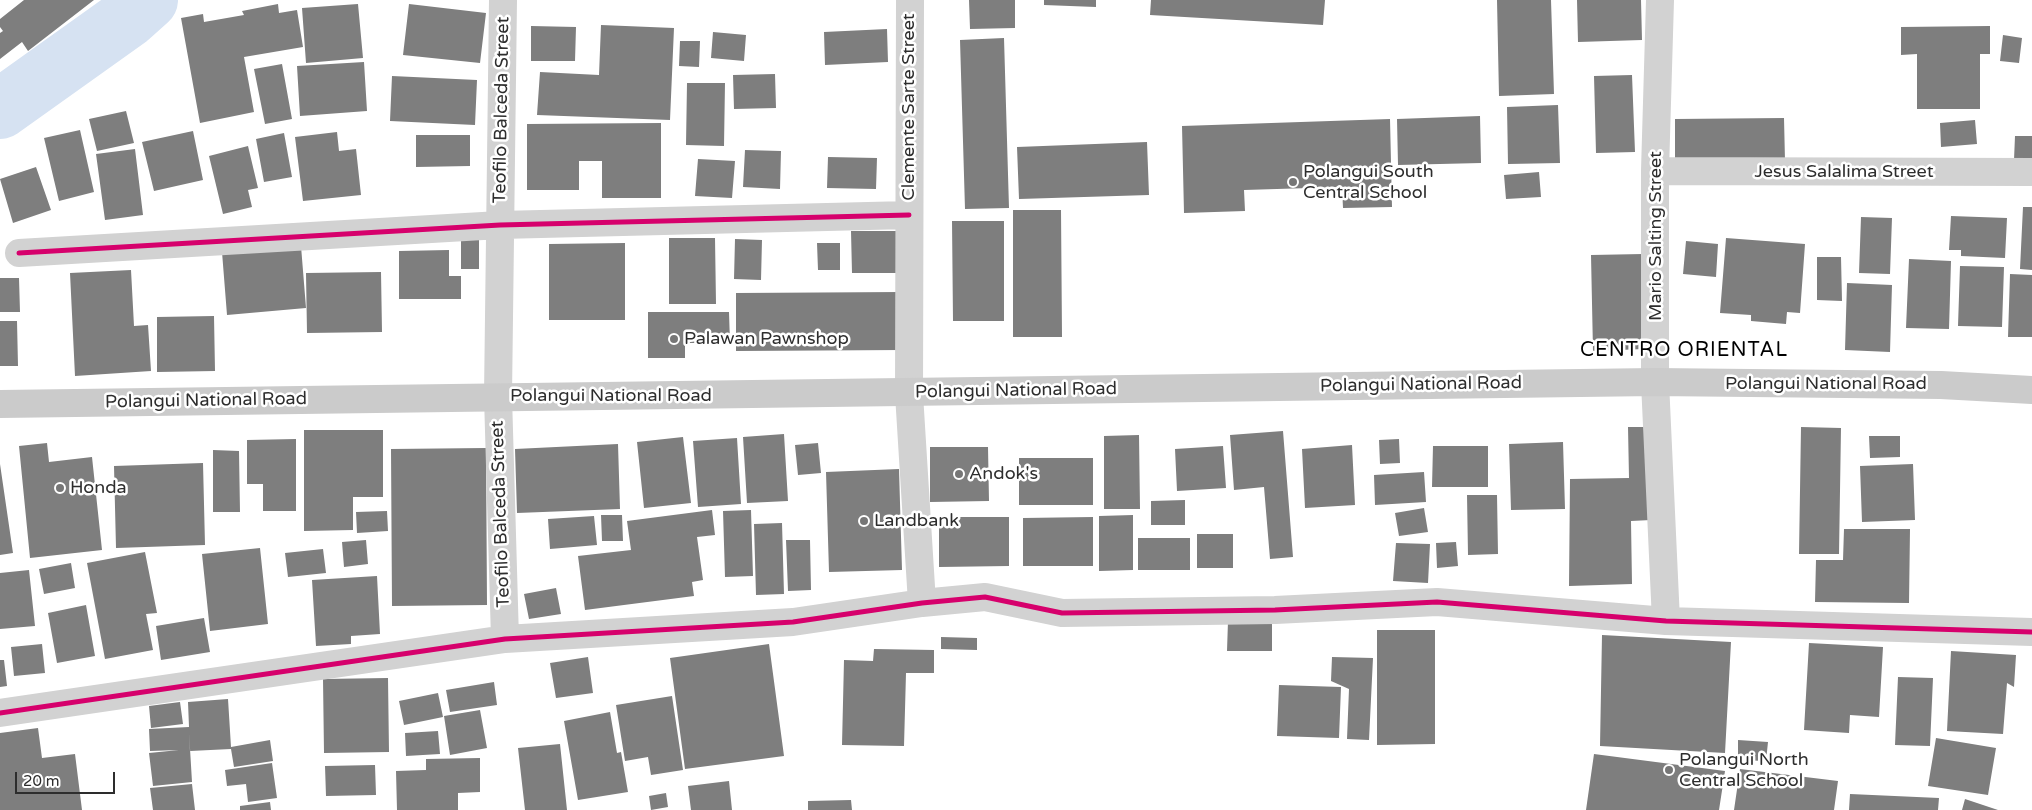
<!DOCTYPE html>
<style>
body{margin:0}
#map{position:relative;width:2032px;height:810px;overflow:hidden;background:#fff;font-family:"Varela Round",sans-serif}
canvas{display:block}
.scale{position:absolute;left:15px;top:772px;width:100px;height:22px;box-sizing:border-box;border:2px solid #2d2d2d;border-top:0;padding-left:6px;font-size:15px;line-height:18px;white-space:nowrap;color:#2d2d2d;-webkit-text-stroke:4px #fff;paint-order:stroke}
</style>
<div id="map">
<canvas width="2032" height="810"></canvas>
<div class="scale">20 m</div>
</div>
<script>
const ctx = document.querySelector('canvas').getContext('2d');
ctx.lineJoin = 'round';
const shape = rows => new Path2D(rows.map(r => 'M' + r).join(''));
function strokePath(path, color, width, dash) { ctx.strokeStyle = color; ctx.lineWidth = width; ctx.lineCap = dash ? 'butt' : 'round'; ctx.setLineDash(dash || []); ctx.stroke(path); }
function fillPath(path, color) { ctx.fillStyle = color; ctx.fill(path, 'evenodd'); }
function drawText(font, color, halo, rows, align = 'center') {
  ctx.font = font + ' "Varela Round",sans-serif'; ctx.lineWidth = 5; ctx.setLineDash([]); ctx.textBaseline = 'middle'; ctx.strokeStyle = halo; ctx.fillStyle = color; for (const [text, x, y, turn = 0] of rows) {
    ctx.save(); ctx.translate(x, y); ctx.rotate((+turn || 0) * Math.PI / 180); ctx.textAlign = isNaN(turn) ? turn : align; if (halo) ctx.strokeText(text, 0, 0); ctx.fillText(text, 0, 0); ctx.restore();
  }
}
strokePath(shape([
 [0,109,129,17,148,0]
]), '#d6e2f2', 60);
fillPath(shape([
 [24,0,94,0,28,51,22,42,0,59,0,33,3,31,0,27,0,19],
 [969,0,1015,0,1015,28,970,29],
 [1044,0,1096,0,1096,7,1044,5],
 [1151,0,1325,0,1323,25,1150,15],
 [1497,0,1551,0,1554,94,1499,96],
 [1577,0,1641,0,1642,40,1578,42],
 [278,4,279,13,297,10,303,47,244,57,254,112,200,123,181,18,203,14,204,22,244,15,242,11],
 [358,4,363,58,306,63,302,8],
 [409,4,486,13,480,63,403,55],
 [601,25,674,28,670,120,537,115,540,72,599,75],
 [531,26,576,27,575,61,531,61],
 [1990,26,1990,54,1980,54,1980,109,1917,109,1917,54,1901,55,1901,27],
 [887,29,888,62,825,65,824,32],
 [713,32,746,35,744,61,711,58],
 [2003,35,2022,38,2019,63,2000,61],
 [1004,38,1009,208,965,209,960,40],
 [680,41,700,41,699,67,679,66],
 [364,62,367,111,300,116,297,66],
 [282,64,292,119,265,124,254,69],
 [775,74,776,108,734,109,733,75],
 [1632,75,1635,152,1596,153,1594,76],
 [392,76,477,80,475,125,390,121],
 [687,83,725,83,724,146,686,145],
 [1558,105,1560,163,1508,164,1507,107],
 [126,111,134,143,97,151,89,119],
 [1480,116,1481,163,1398,165,1397,119],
 [1784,118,1785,161,1675,162,1675,119],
 [1390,119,1392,207,1343,208,1342,187,1244,190,1245,211,1184,213,1182,126],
 [1975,120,1977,144,1941,147,1940,123],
 [661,123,661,198,602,198,602,161,579,161,579,190,527,190,527,124],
 [80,130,94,192,59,201,44,138],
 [193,131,203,180,154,191,142,142],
 [337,132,339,151,356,149,361,195,303,201,295,137],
 [284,133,292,177,264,182,256,139],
 [416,135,470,135,470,166,416,167],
 [2015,136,2032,136,2032,161,2014,160],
 [1147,142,1149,195,1019,199,1017,147],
 [248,146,258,188,248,190,252,207,223,214,209,156],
 [135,149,143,215,105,220,96,154],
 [745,150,781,151,780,189,743,187],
 [828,157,877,158,876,189,827,188],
 [698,159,735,161,732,198,695,196],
 [36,167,51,210,13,223,0,179],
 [1539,172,1541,197,1506,199,1504,175],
 [2023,207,2032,207,2032,270,2020,269],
 [1013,210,1061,210,1062,337,1013,337],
 [1951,216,2007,218,2005,258,1961,256,1961,250,1949,250],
 [1861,217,1892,218,1890,274,1859,273],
 [952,221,1004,221,1004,321,953,321],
 [851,231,897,231,897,273,852,273],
 [461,233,479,233,479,269,461,269],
 [669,238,715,238,716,304,669,304],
 [1726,238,1805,244,1800,313,1787,312,1786,324,1751,321,1751,315,1720,313],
 [735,239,762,240,761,280,734,279],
 [1686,241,1718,244,1716,277,1683,274],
 [625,243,625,320,549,320,549,244],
 [817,243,840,243,840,270,818,270],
 [301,246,306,308,227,315,222,252],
 [449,250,449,276,461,276,461,299,399,299,399,251],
 [1643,254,1644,349,1593,351,1591,255],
 [1817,257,1841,257,1842,301,1817,300],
 [1909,259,1951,261,1949,329,1906,328],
 [1960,266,2004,267,2002,327,1958,326],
 [131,270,134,326,148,325,151,371,75,376,70,273],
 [381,272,382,332,307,333,306,273],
 [2010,274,2032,275,2032,337,2008,337],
 [0,278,19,278,20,312,0,312],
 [1847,283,1892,285,1890,352,1845,350],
 [902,292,903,350,736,351,736,293],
 [648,312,729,312,730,343,685,343,685,358,648,358],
 [214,316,215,371,157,372,157,317],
 [0,321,17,321,18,366,0,366],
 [1628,427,1649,427,1651,520,1631,521,1632,584,1569,586,1570,479,1629,478],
 [1801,427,1841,428,1839,554,1799,554],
 [304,430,383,430,383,497,353,497,353,530,304,531],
 [1283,431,1293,557,1270,559,1264,487,1234,490,1230,435],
 [784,434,788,501,747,503,743,437],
 [1139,435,1140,509,1104,509,1104,436],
 [1869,436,1900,436,1900,457,1870,458],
 [683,437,691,503,644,508,637,442],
 [737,438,741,504,698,507,693,441],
 [296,439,296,511,263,511,263,484,247,484,247,440],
 [1399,439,1400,463,1380,464,1379,440],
 [1563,442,1565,509,1511,510,1509,444],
 [47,443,49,462,92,457,102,550,30,558,19,446],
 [818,443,821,473,798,475,795,445],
 [618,444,620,509,517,513,515,449],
 [1352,445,1355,505,1305,508,1302,449],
 [1223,446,1226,488,1177,491,1175,449],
 [1433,446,1488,446,1488,487,1432,487],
 [930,447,988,447,989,501,930,502],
 [486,448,487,605,392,606,391,449],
 [213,450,239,451,240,512,213,512],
 [1019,458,1093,458,1093,505,1019,505],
 [203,463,205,545,116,548,114,466],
 [0,464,13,553,0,555],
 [1913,464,1915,520,1862,522,1860,466],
 [899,469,902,570,829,572,826,472],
 [1424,472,1426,502,1375,505,1374,475],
 [1467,495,1497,495,1498,554,1468,555],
 [1185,500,1185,525,1151,525,1151,501],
 [1424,508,1428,532,1399,536,1395,513],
 [712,510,715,535,697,537,703,580,692,582,694,596,585,610,578,556,631,550,627,521],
 [751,510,753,576,725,577,723,511],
 [387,511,388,531,357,533,356,512],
 [601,515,622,515,623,541,602,541],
 [1133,515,1133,570,1099,571,1099,516],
 [594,516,597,545,550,549,548,519],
 [939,517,1009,517,1009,566,939,567],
 [1093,517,1093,566,1023,566,1023,518],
 [782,523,784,594,756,595,754,524],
 [1844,529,1910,529,1909,603,1815,602,1816,560,1843,560],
 [1197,534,1233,534,1233,568,1197,568],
 [1138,538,1190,538,1190,570,1138,570],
 [366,540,368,564,344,567,342,542],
 [786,540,810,540,811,590,788,591],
 [1456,542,1458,566,1437,568,1436,543],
 [1396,543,1430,544,1428,583,1393,581],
 [260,548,268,624,210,631,202,554],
 [323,549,326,573,288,577,285,553],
 [145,552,157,613,146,614,153,650,105,659,87,563],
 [71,563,75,588,44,594,39,569],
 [29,570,35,626,0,629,0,573],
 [377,576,380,634,351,636,351,644,316,646,312,580],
 [556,588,561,614,529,619,524,594],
 [86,605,95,656,57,663,48,613],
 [204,618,210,652,161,660,156,626],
 [1228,621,1272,621,1272,651,1227,651],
 [1377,630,1435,630,1435,744,1377,745],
 [1602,635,1731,642,1725,753,1600,746],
 [941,637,977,638,977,650,941,649],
 [1809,643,1883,647,1879,717,1850,715,1849,733,1804,730],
 [42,644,45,673,14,676,11,647],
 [769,644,784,756,685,769,670,658],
 [874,649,934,650,934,673,906,673,904,746,842,745,844,660,873,661],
 [1951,651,2016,655,2014,687,2007,683,2003,734,1947,731],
 [588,657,593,693,556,698,550,663],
 [1332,657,1373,658,1369,740,1347,739,1349,689,1331,681],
 [0,660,4,660,7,686,0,687],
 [1898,677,1933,678,1930,746,1895,745],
 [388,678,389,752,324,753,323,679],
 [494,682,497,705,450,712,446,690],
 [1279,685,1341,687,1339,738,1277,736],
 [438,693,443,717,404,725,399,701],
 [672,696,683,770,651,775,648,757,625,761,616,705],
 [228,699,231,747,270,740,273,761,234,767,231,749,190,751,189,732,192,782,153,786,149,753,179,750,150,751,149,729,189,727,188,702],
 [180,702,183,724,151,728,149,706],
 [480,710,487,748,450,755,444,716],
 [610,712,617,753,621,752,628,792,578,800,564,721],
 [38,728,42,758,75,754,82,810,0,810,0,733],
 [438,731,440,754,406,756,405,733],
 [1936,738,1996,748,1988,795,1928,786],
 [1738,740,1768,742,1766,761,1738,760],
 [560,744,567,810,525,810,518,748],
 [1594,754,1725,771,1719,810,1586,810],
 [480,758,480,792,458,793,458,810,397,810,396,771,426,770,426,759],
 [272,763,277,798,248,802,246,784,227,786,225,770],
 [375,765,376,795,326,796,325,766],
 [1740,769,1838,781,1834,810,1734,810],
 [729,781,732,810,691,810,688,786],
 [192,784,195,810,153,810,150,788],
 [666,793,668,807,651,810,649,796],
 [1850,794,1939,798,1938,810,1849,810],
 [1965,799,1998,810,1962,810],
 [851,800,852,810,808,810,808,801],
 [270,802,271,810,240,810,240,806]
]), '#7e7e7e');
strokePath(shape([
 [503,0,498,396,505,639],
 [910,0,909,394,922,603],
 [1660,0,1655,171,1655,382,1666,621],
 [1655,171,2032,172],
 [19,253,500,225,909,215],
 [0,713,505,639,793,622,922,603,985,597,1062,613,1275,610,1437,602,1666,621,2032,632]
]), '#d2d2d2', 28);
strokePath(shape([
 [0,404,1655,382,1941,385,2032,390]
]), '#cbcbcb', 28);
strokePath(shape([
 [19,253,500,225,909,215],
 [0,713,505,639,793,622,922,603,985,597,1062,613,1275,610,1437,602,1666,621,2032,632]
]), '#d6006c', 5);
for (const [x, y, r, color] of [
 [1293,182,5,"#767676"],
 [674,339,5,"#767676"],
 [959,474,5,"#767676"],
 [60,488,5,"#767676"],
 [864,521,5,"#767676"],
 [1669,770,5,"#767676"]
]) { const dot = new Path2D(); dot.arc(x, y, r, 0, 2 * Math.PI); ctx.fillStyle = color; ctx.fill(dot); strokePath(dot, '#fff', 2); }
drawText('18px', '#2d2d2d', '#fff', [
 ["Clemente Sarte Street",909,107,-90],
 ["Teofilo Balceda Street",502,110,-89],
 ["Jesus Salalima Street",1844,172],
 ["Mario Salting Street",1656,236,-90],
 ["Polangui National Road",1826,384],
 ["Polangui National Road",1421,385,-1],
 ["Polangui National Road",1016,391,-1],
 ["Polangui National Road",611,396],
 ["Polangui National Road",206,401,-1],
 ["Teofilo Balceda Street",501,514,-92]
]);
drawText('18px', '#2d2d2d', '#fff', [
 ["Polangui South",1303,172],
 ["Central School",1303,193],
 ["Palawan Pawnshop",684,339],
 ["Andok's",969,474],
 ["Honda",70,488],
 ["Landbank",874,521],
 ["Polangui North",1679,760],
 ["Central School",1679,781]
], 'left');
ctx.letterSpacing = '1px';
drawText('20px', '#000', '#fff', [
 ["CENTRO ORIENTAL",1684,351]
]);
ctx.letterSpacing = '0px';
</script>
